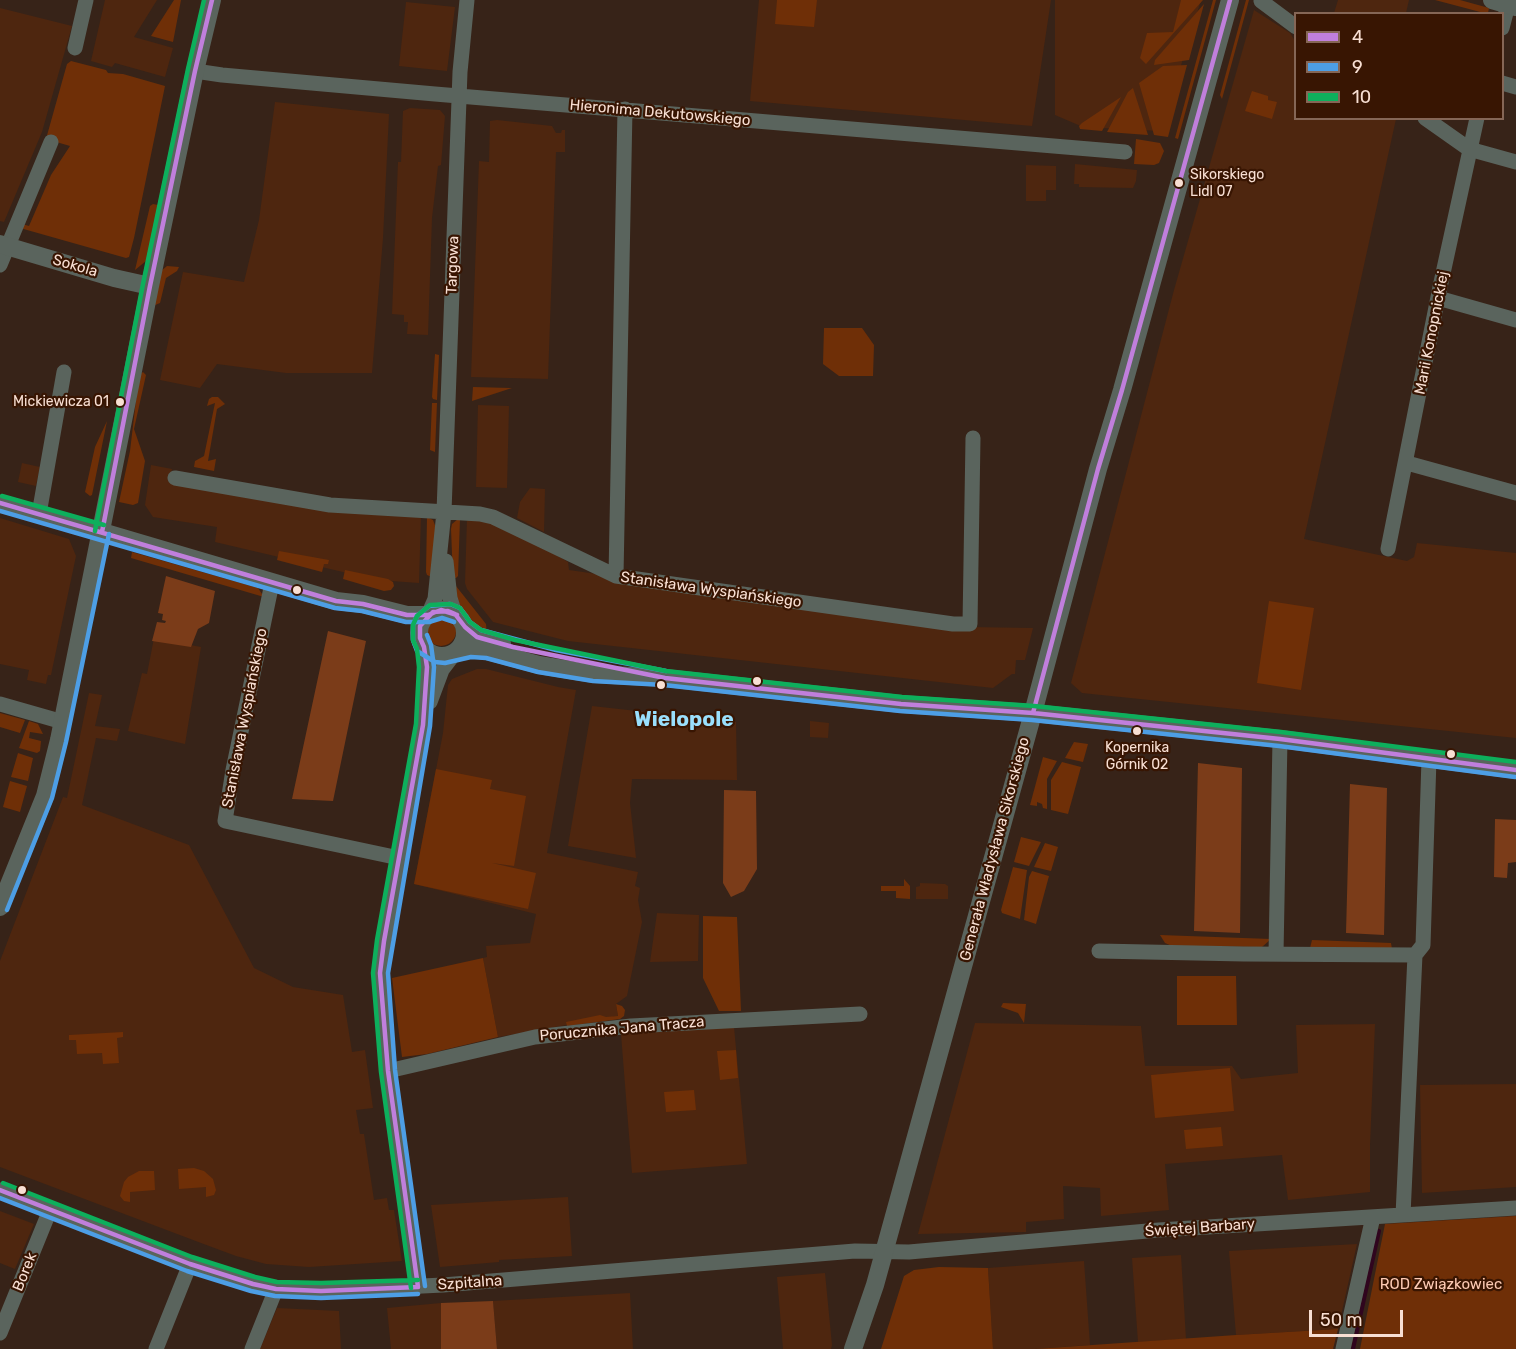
<!DOCTYPE html>
<meta charset="utf-8">
<style>
body{margin:0}
#map{position:relative;width:1516px;height:1349px;overflow:hidden;background:#372318;font-family:Rubik,sans-serif}
canvas{display:block}
.legend{position:absolute;left:1294px;top:12px;width:210px;height:108px;box-sizing:border-box;background:#381502;border:2px solid #856656;margin:0;padding:8px 10px;list-style:none;font-size:18px;color:#f8dfd3}
.legend li{display:flex;align-items:center;gap:12px;height:30px}
.legend b{width:30px;border:2px solid #856656}
.scale{position:absolute;left:1309px;top:1310px;width:94px;height:27px;box-sizing:border-box;border:3px solid #f8dfd3;border-top:0;padding-left:8px;font-size:18px;line-height:21px;white-space:nowrap;color:#f8dfd3;-webkit-text-stroke:4px #381502;paint-order:stroke}
</style>
<div id="map">
<canvas width="1516" height="1349"></canvas>
<ul class="legend">
<li><b style="height:8px;background:#c07fdc"></b>4</li>
<li><b style="height:8px;background:#4d9ee5"></b>9</li>
<li><b style="height:8px;background:#0daf5c"></b>10</li>
</ul>
<div class="scale">50 m</div>
</div>
<script>
const ctx = document.querySelector('canvas').getContext('2d');
ctx.lineJoin = 'round';
function fillPath(path, color) { ctx.fillStyle = color; ctx.fill(path, 'evenodd'); }
const shape = rows => new Path2D(rows.map(r => 'M' + r).join(''));
function strokePath(path, color, width, dash) { ctx.strokeStyle = color; ctx.lineWidth = width; ctx.lineCap = dash ? 'butt' : 'round'; ctx.setLineDash(dash || []); ctx.stroke(path); }
function drawText(font, color, halo, rows, align = 'center') {
  ctx.font = font + ' Rubik,sans-serif'; ctx.lineWidth = 4.5; ctx.setLineDash([]); ctx.textBaseline = 'middle'; ctx.strokeStyle = halo; ctx.fillStyle = color; for (const [text, x, y, turn = 0] of rows) {
    ctx.save(); ctx.translate(x, y); ctx.rotate((+turn || 0) * Math.PI / 180); ctx.textAlign = isNaN(turn) ? turn : align; if (halo) ctx.strokeText(text, 0, 0); ctx.fillText(text, 0, 0); ctx.restore();
  }
}
fillPath(shape([
 [105,0,157,0,134,37,173,48,165,77,115,63,112,67,91,61],
 [759,0,1051,0,1032,126,750,101],
 [1055,0,1201,0,1161,131,1083,127,1055,115],
 [1338,0,1409,0,1406,13,1334,13],
 [406,2,455,7,447,71,399,66],
 [0,8,72,26,42,132,4,222,0,221],
 [1254,10,1290,33,1295,41,1296,118,1396,119,1304,539,1407,561,1414,557,1417,543,1516,553,1516,738,1082,693,1071,683,1174,290],
 [275,102,389,114,383,238,372,373,286,373,217,364,200,388,160,380,183,272,244,282,259,220],
 [410,108,440,110,445,116,441,165,438,166,432,218,428,335,407,334,408,322,404,322,404,315,392,314,398,162,401,162,403,111],
 [497,120,552,126,556,133,561,133,562,130,565,130,565,152,556,152,548,379,471,377,479,161,489,162,490,121],
 [1075,164,1137,170,1136,181,1133,188,1079,187,1079,184,1074,184],
 [1026,165,1056,166,1056,190,1046,190,1046,201,1026,201],
 [478,405,509,406,507,488,476,487],
 [22,463,40,467,36,486,18,482],
 [151,465,172,469,170,482,421,516,419,583,377,580,215,542,217,527,153,517,145,505],
 [530,488,545,489,544,532,517,518,520,502],
 [0,518,69,539,76,556,51,675,48,675,46,684,27,680,29,670,0,664],
 [467,518,489,520,544,548,568,562,569,570,967,627,1033,628,1025,660,1016,660,1015,674,1012,674,993,688,568,641,493,622,467,589,465,583],
 [154,638,201,647,185,744,128,731,142,673,147,674],
 [477,669,486,669,558,687,576,690,547,853,638,872,635,886,640,888,638,900,642,922,627,996,616,1004,618,1016,498,1037,483,958,487,957,486,946,530,943,536,914,414,884,443,733,448,685,452,679],
 [89,693,102,695,95,726,120,729,117,741,96,738,82,805,189,845,254,968,293,987,343,995,352,1052,365,1050,373,1108,356,1110,360,1134,364,1134,374,1200,387,1198,389,1210,394,1210,402,1261,309,1267,266,1264,236,1256,201,1243,0,1167,0,961,63,797,67,798],
 [592,706,736,722,737,780,632,779,630,803,636,858,568,846],
 [810,721,829,723,828,738,810,737],
 [920,883,945,884,948,886,948,899,916,899,916,887,920,886],
 [657,913,699,915,698,961,650,962],
 [975,1023,1141,1026,1145,1066,1232,1066,1241,1079,1298,1073,1296,1025,1375,1024,1370,1145,1370,1192,1288,1200,1282,1155,1165,1164,1169,1210,1101,1216,1100,1188,1063,1186,1064,1219,1026,1222,1026,1232,918,1234],
 [734,1027,747,1164,632,1173,621,1034],
 [1516,1084,1516,1187,1422,1193,1420,1085],
 [568,1197,572,1256,499,1260,499,1262,440,1267,431,1205],
 [0,1211,34,1224,15,1269,0,1263],
 [1357,1244,1338,1329,1236,1335,1229,1251],
 [1181,1255,1186,1339,1138,1342,1132,1258],
 [1084,1261,1090,1345,1035,1349,993,1349,988,1268],
 [825,1273,832,1345,831,1349,783,1349,777,1277],
 [630,1293,633,1349,497,1349,493,1301],
 [441,1303,441,1349,391,1349,387,1308],
 [277,1308,339,1311,341,1349,260,1349]
]), '#4e260f');
fillPath(shape([
 [174,0,181,0,173,42,151,36],
 [777,0,817,0,814,27,775,24],
 [1181,0,1203,0,1146,64,1140,58,1147,33,1173,32],
 [1213,0,1216,0,1178,139,1175,138],
 [1246,0,1249,0,1222,99,1220,95],
 [1435,0,1460,0,1489,8,1488,13,1484,13],
 [1204,4,1189,60,1154,65,1155,60],
 [71,61,106,70,108,73,123,74,165,86,134,238,129,257,126,258,20,228,22,224,29,226,51,175,70,146,46,139,67,64],
 [1187,65,1168,137,1154,135,1139,83,1163,66],
 [1133,88,1148,135,1107,132,1128,92],
 [1252,91,1268,96,1268,100,1277,102,1272,119,1245,111],
 [1121,97,1102,131,1080,129,1079,126,1082,123],
 [1136,139,1160,143,1164,151,1159,163,1154,165,1134,164],
 [153,204,158,205,146,261,135,270,150,206],
 [167,266,179,267,177,271,166,278,160,303,153,306,161,271],
 [824,328,862,328,874,345,873,376,839,376,823,364],
 [435,354,439,355,437,400,433,399,432,397],
 [143,372,146,375,134,429,145,461,138,503,133,505,119,502,130,451,139,375],
 [473,387,511,388,512,388,472,401],
 [212,397,218,397,225,404,217,409,208,461,216,459,214,471,194,467,195,461,204,456,215,403,207,406,209,399],
 [432,403,437,403,435,452,430,450],
 [107,421,92,495,90,496,85,492,95,447],
 [427,517,433,520,436,528,432,577,427,575,426,572],
 [458,519,460,519,458,576,456,578,453,578,451,529,452,524],
 [279,551,329,560,328,564,324,564,322,572,277,560],
 [132,552,258,588,264,597,131,558],
 [345,570,388,579,393,582,394,586,391,590,384,591,343,579],
 [456,586,486,624,487,634,470,624,457,606],
 [1269,601,1314,608,1301,690,1257,683],
 '426 631a15 15 0 1 1 30 0a15 15 0 1 1-30 0Z',
 [0,713,25,720,20,733,0,727],
 [29,721,38,724,43,734,30,732,29,738,41,741,40,751,37,753,19,748],
 [1074,742,1088,744,1083,762,1065,758],
 [18,753,33,758,28,781,11,777],
 [1043,757,1057,761,1047,779,1047,809,1043,808,1042,804,1037,802,1037,806,1030,805],
 [1062,762,1081,767,1068,814,1051,810,1051,780],
 [436,769,492,780,490,789,526,796,514,866,492,863,536,873,528,909,414,884],
 [10,781,27,786,20,812,3,807],
 [1021,837,1041,842,1029,866,1014,862],
 [1045,843,1058,847,1051,871,1034,867],
 [1013,867,1027,870,1020,919,1002,913,1001,910],
 [1032,871,1049,876,1036,924,1024,920,1029,877],
 [904,879,910,886,910,899,896,898,896,891,881,891,881,886,904,886],
 [703,916,737,917,741,1011,719,1011,703,978],
 [1160,935,1271,939,1262,947,1172,946,1165,943],
 [1312,940,1391,943,1392,949,1310,948],
 [483,958,498,1037,427,1054,402,1057,392,978],
 [1177,976,1236,976,1237,1025,1177,1025],
 [1003,1003,1026,1004,1024,1023,1018,1013,1001,1007],
 [616,1004,622,1006,625,1010,624,1016,620,1019,567,1026,566,1022,600,1015,606,1017,618,1016],
 [123,1032,123,1037,117,1038,119,1063,103,1064,102,1053,77,1054,76,1040,69,1040,69,1035],
 [736,1050,738,1078,720,1080,717,1051],
 [1230,1068,1234,1111,1155,1118,1151,1075],
 [694,1090,696,1110,666,1112,664,1092],
 [1221,1127,1223,1146,1186,1149,1184,1130],
 [194,1168,204,1171,213,1179,216,1190,214,1195,206,1197,206,1187,179,1189,178,1169],
 [139,1171,154,1171,155,1190,130,1192,130,1202,124,1201,120,1196,124,1182,128,1177],
 [1516,1216,1516,1349,1360,1349,1385,1224],
 [939,1267,988,1268,993,1349,881,1349,904,1276,914,1270],
 [1338,1329,1333,1349,1035,1349,1236,1335]
]), '#6f2f07');
fillPath(shape([
 [166,576,215,591,209,623,198,629,191,647,152,641,157,622,165,623,166,621,162,620,163,614,158,613],
 [328,631,366,641,333,801,292,799],
 [1198,763,1242,768,1240,933,1194,931],
 [1350,784,1387,788,1384,935,1346,933],
 [724,790,756,791,757,869,744,891,731,897,723,883],
 [1495,819,1516,820,1516,862,1508,863,1507,878,1494,877],
 [493,1301,497,1349,441,1349,441,1303]
]), '#7b3c19');
strokePath(shape([
 [1353,1349,1379,1231]
]), '#30051e', 4);
strokePath(shape([
 [1261,1,1296,27],
 [1502,28,1508,5],
 [75,48,86,0],
 [195,71,222,75,435,94,1125,152],
 [1502,83,1516,87],
 [1425,118,1469,149,1516,162],
 [0,265,51,142],
 [1438,298,1516,320],
 [1407,463,1516,493],
 [175,478,330,505,480,514,493,517,616,576,953,624,970,624,973,438],
 [0,503,102,532],
 [39,514,64,372],
 [1388,549,1440,287,1477,118],
 [446,561,450,598,455,614],
 [616,576,625,109],
 [272,583,233,770,225,821,399,858],
 [428,615,435,599,444,512,460,72,467,0],
 [430,702,442,670,455,653],
 [0,704,63,722],
 [1099,951,1244,954,1415,955],
 [1276,954,1280,739],
 [388,1071,535,1037,631,1026,860,1014],
 [0,1190,190,1264,223,1275,276,1289,321,1291,443,1285,855,1251,909,1252,1159,1230,1516,1208],
 [1403,1215,1415,955,1423,945,1429,759],
 [418,1287,388,1071,380,973,384,941,423,725,427,667,424,647],
 [0,1333,50,1210],
 [156,1349,190,1264],
 [252,1349,276,1289],
 [1343,1349,1373,1217]
]), '#5a645d', 15);
strokePath(shape([
 [1492,0,1516,7],
 [0,244,114,278,150,286],
 [102,532,336,601,363,604,407,615,428,615],
 '419 633a23 23 0 1 1 46 0a23 23 0 1 1-46 0Z',
 [465,627,477,637,502,644],
 [455,653,471,649,487,651,539,665,594,674,665,678,901,704,1033,713,1280,739,1516,770],
 [0,907,45,796,59,740,150,286,195,71,212,0],
 [853,1349,875,1285,1033,713,1098,469,1122,390,1230,0]
]), '#5a645d', 18);
strokePath(shape([
 [0,503,336,601,363,604,407,615,428,615,441,610,457,615],
 [102,532,150,286,195,71,212,0],
 [1033,713,1098,469,1122,390,1230,0],
 [0,1190,190,1264,253,1284,276,1289,321,1291,418,1287],
 [418,1287,388,1071,380,973,384,941,423,725,427,667,424,647,420,638,420,626,433,612,448,611,455,614,465,627,477,637,513,647,665,678,901,704,1033,713,1280,739,1516,770]
]), '#c07fdc', 4.5);
strokePath(shape([
 [0,511,335,608,362,611,406,622,429,622,442,618,454,622],
 [666,671,556,650,481,630,470,622,460,608,450,604,429,606,417,616,413,625,413,640,417,651,435,662,445,663,471,657,486,658,538,672,593,681,664,685,900,711,1032,720,1279,746,1515,777],
 [7,910,52,798,66,742,109,534],
 [0,1198,187,1271,251,1291,275,1296,321,1298,418,1294],
 [425,1286,395,1070,388,973,430,726,434,667,431,645,427,635]
]), '#4d9ee5', 4.5);
strokePath(shape([
 [2,496,104,525],
 [95,531,143,284,188,69,204,0],
 [3,1183,192,1257,255,1277,277,1282,321,1283,418,1280],
 [411,1288,381,1072,373,973,377,940,416,724,419,667,417,649,413,640,413,625,417,616,430,605,451,604,460,608,470,622,481,630,515,640,666,671,902,697,1034,706,1281,732,1516,762]
]), '#0daf5c', 4.5);
for (const [x, y, r, color] of [
 [1179,183,5,"#f8dfd3"],
 [120,402,5,"#f8dfd3"],
 [297,590,5,"#f8dfd3"],
 [757,681,5,"#f8dfd3"],
 [661,685,5,"#f8dfd3"],
 [1137,731,5,"#f8dfd3"],
 [1451,754,5,"#f8dfd3"],
 [22,1190,5,"#f8dfd3"]
]) { const dot = new Path2D(); dot.arc(x, y, r, 0, 2 * Math.PI); ctx.fillStyle = color; ctx.fill(dot); strokePath(dot, '#381502', 2); }
drawText('14px', '#f8dfd3', '#381502', [
 ["Sikorskiego",1190,175],
 ["Lidl 07",1190,192],
 ["Mickiewicza 01",109,402,"right"],
 ["Kopernika",1137,748,"center"],
 ["Górnik 02",1137,765,"center"]
], 'left');
drawText('15px', '#f8dfd3', '#381502', [
 ["Hieronima Dekutowskiego",660,113,5],
 ["Targowa",453,265,-88],
 ["Sokola",75,266,16],
 ["Marii Konopnickiej",1432,333,-79],
 ["Stanisława Wyspiańskiego",711,590,8],
 ["Stanisława Wyspiańskiego",245,718,-79],
 ["Generała Władysława Sikorskiego",995,849,-75],
 ["Porucznika Jana Tracza",622,1029,-5],
 ["Świętej Barbary",1200,1228,-4],
 ["Borek",25,1272,-68],
 ["Szpitalna",470,1283,-4]
]);
drawText('15px', '#fdcab3', '#381502', [
 ["ROD Związkowiec",1441,1285]
]);
drawText('bold 21px', '#9adffc', '#381502', [
 ["Wielopole",684,720]
]);
</script>
